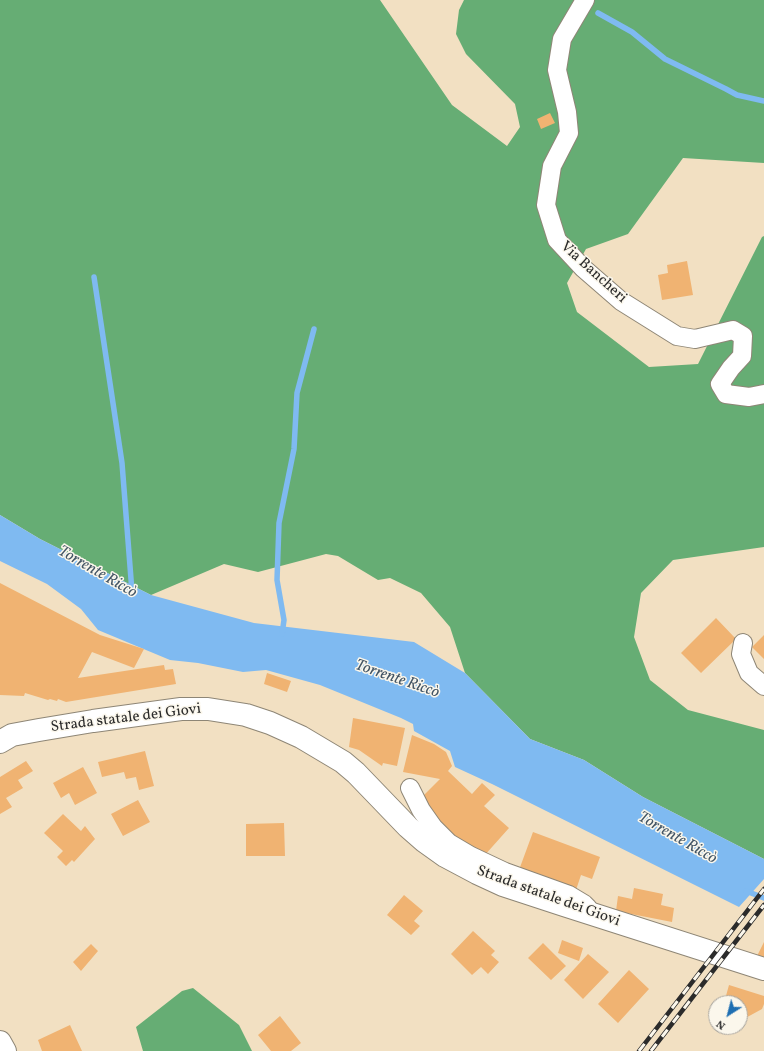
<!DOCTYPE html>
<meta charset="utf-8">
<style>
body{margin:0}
#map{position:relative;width:764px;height:1051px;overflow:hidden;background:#f2e0c2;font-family:Vollkorn,serif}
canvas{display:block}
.north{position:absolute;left:708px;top:995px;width:40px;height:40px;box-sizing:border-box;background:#fbf7ec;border:1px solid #a8a59f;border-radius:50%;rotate:216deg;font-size:11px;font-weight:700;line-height:16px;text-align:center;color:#2b2b2b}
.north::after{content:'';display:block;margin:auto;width:14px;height:18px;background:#1f6fb2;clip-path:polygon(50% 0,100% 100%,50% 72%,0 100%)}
</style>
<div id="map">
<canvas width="764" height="1051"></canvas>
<div class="north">N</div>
</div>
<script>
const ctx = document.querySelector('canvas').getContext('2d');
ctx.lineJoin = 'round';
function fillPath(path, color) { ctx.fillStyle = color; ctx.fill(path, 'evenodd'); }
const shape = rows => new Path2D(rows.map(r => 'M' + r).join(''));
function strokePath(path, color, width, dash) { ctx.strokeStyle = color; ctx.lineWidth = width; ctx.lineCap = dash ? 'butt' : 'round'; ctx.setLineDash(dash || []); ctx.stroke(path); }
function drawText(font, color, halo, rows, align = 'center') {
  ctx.font = font + ' Vollkorn,serif'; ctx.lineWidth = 3; ctx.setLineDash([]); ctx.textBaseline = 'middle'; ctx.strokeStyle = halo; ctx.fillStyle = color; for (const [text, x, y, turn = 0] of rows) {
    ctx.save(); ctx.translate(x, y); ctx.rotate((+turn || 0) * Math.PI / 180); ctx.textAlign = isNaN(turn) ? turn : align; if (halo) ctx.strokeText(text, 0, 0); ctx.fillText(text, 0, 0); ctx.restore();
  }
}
fillPath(shape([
 [0,0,380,0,452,105,507,146,520,127,515,104,466,54,456,34,459,10,464,0,764,0,764,163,683,158,628,234,586,249,567,283,577,312,649,367,698,364,762,237,764,236,764,547,673,560,641,593,634,637,650,680,688,710,764,730,764,859,643,797,584,760,530,739,465,673,450,627,421,593,390,578,378,580,338,556,326,554,258,572,224,564,151,595,40,539,0,515],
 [193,988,239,1025,252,1051,143,1051,136,1027,182,991]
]), '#66ad74');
fillPath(shape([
 [0,515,40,539,151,595,254,623,414,642,465,673,530,739,584,760,643,797,764,859,764,879,739,907,492,784,455,767,450,751,414,731,413,724,401,718,320,685,266,670,243,672,198,663,170,660,98,630,81,609,47,584,0,561]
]), '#7fbaf1');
strokePath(shape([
 [598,13,632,32,665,59,726,89,737,95,764,101],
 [94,277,122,463,132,592],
 [282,634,284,620,277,580,279,523,294,449,297,393,314,329],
 [746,891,764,898]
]), '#7fbaf1', 5.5);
fillPath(shape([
 [550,113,555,123,541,129,537,119],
 [687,261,693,295,662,300,658,275,668,273,667,265],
 [0,583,100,635,144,649,134,668,92,652,78,678,164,665,165,670,173,669,176,684,66,702,58,699,57,701,50,699,48,700,25,693,24,696,0,695],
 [716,618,736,639,701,673,681,653],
 [764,635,764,659,752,647],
 [267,673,291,681,287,692,264,684],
 [353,718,405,728,397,766,383,763,382,766,359,750,349,747],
 [412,735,434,744,446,752,452,766,448,771,472,794,482,783,495,795,484,806,509,828,484,856,465,846,418,801,440,779,403,772],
 [145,751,154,786,139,790,136,777,126,779,124,772,102,777,98,762],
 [26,761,33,771,18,780,23,788,6,798,12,807,0,814,0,777],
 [83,767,97,793,75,805,69,793,61,798,53,783],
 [138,800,150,822,123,836,111,814],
 [63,814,81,831,85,826,95,839,74,862,72,860,66,866,57,857,63,851,44,833],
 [284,823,285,856,246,856,246,824],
 [533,832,600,857,592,879,581,875,576,890,519,870],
 [634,888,663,894,661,905,674,908,672,922,616,911,618,896,632,899],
 [404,895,423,911,414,921,420,926,411,935,387,915],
 [473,931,495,951,491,955,499,962,488,974,481,967,472,975,451,954],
 [562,940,583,948,579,961,558,953],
 [764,942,764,959,757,956],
 [543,943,566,966,551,980,528,958],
 [91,944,98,951,81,971,73,962],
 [588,954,609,972,583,999,564,980],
 [629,970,649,989,618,1023,598,1004],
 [729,985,764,996,764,1004,762,1009,740,1021,740,1003,724,1003],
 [280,1016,301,1043,291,1051,271,1051,258,1035],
 [70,1025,82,1051,42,1051,38,1040]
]), '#f0b372');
const street = shape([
 [585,0,562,39,557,70,567,112,569,133,552,166,546,205,557,240,583,268,621,301,677,336,695,339,733,330,743,336,742,356,731,368,720,384,726,394,749,397,764,394],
 [743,643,741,654,749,673,764,686],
 [410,788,421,810,433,827,449,843,471,856,505,872,569,895,584,904,588,908]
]);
const primary = shape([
 [0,742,12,735,39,730,93,721,181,709,208,709,246,715,270,723,301,737,343,762,356,773,408,827,424,841,445,856,477,873,503,885,564,905,764,969],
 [0,1042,5,1051]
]);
strokePath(street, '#8e8676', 20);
strokePath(primary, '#8e8676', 24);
strokePath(street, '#fff', 18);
strokePath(primary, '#fff', 22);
const rail = shape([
 [639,1051,764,889],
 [651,1051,764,905]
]);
strokePath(rail, '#2b2b2b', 4.5);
strokePath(rail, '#fbf7ec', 3, [9]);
drawText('15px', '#2b2b2b', '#fbf7ec', [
 ["Via Bancheri",593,273,42],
 ["Strada statale dei Giovi",126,719,-7],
 ["Strada statale dei Giovi",548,897,20]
]);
drawText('italic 16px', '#445666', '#fbf7ec', [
 ["Torrente Riccò",97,573,30],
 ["Torrente Riccò",397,680,19],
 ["Torrente Riccò",677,839,30]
]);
</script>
